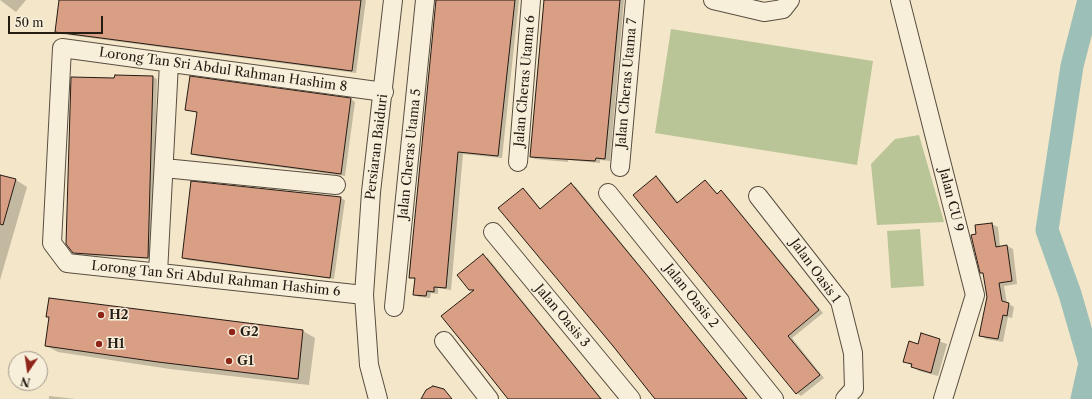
<!DOCTYPE html>
<style>
body{margin:0}
#map{position:relative;width:1092px;height:399px;overflow:hidden;background:#f4e6c8;font-family:"Libre Caslon Text",serif}
canvas{display:block}
.north{position:absolute;left:8px;top:351px;width:40px;height:40px;box-sizing:border-box;background:#f8efdb;border:1px solid #a39a8b;border-radius:50%;rotate:193deg;font-size:11px;font-weight:700;line-height:16px;text-align:center;color:#241b13}
.north::after{content:'';display:block;margin:auto;width:14px;height:18px;background:#8f2418;clip-path:polygon(50% 0,100% 100%,50% 72%,0 100%)}
.scale{position:absolute;left:8px;top:16px;width:95px;height:18px;box-sizing:border-box;border:2px solid #241b13;border-top:0;padding-left:5px;font-size:12px;line-height:14px;white-space:nowrap;color:#241b13;-webkit-text-stroke:3px #f8efdb;paint-order:stroke}
</style>
<div id="map">
<canvas width="1092" height="399"></canvas>
<div class="north">N</div>
<div class="scale">50 m</div>
</div>
<script>
const ctx = document.querySelector('canvas').getContext('2d');
ctx.lineJoin = 'round';
function fillPath(path, color) { ctx.fillStyle = color; ctx.fill(path, 'evenodd'); }
const shape = rows => new Path2D(rows.map(r => 'M' + r).join(''));
function strokePath(path, color, width, dash) { ctx.strokeStyle = color; ctx.lineWidth = width; ctx.lineCap = dash ? 'butt' : 'round'; ctx.setLineDash(dash || []); ctx.stroke(path); }
function drawText(font, color, halo, rows, align = 'center') {
  ctx.font = font + ' "Libre Caslon Text",serif'; ctx.lineWidth = 3; ctx.setLineDash([]); ctx.textBaseline = 'middle'; ctx.strokeStyle = halo; ctx.fillStyle = color; for (const [text, x, y, turn = 0] of rows) {
    ctx.save(); ctx.translate(x, y); ctx.rotate((+turn || 0) * Math.PI / 180); ctx.textAlign = isNaN(turn) ? turn : align; if (halo) ctx.strokeText(text, 0, 0); ctx.fillText(text, 0, 0); ctx.restore();
  }
}
fillPath(shape([
 [671,29,873,61,857,165,655,133],
 [919,135,944,222,877,225,871,164,895,139],
 [920,229,924,286,891,288,887,231]
]), '#bac597');
fillPath(shape([
 [0,0,26,0,16,12],
 [60,0,366,0,356,73,61,34,56,31],
 [437,0,519,0,502,158,463,154,451,290,438,288,438,294,431,293,430,298,419,297,414,295,416,280,410,277],
 [545,0,624,0,610,161,600,160,600,163,568,160,568,162,535,159,531,157],
 [116,76,153,77,157,79,152,259,78,255,73,252],
 [191,77,351,99,355,102,345,176,197,156,192,154,198,113,186,109],
 [0,176,16,180,27,187,0,280],
 [656,178,660,180,679,203,706,181,718,194,721,192,725,194,823,313,792,338,824,378,801,396,797,393],
 [571,185,576,187,748,399,656,399,500,208,523,189,527,192,541,209],
 [340,198,345,200,334,279,187,260,183,257],
 [992,224,998,227,1000,247,1007,246,1013,249,1017,284,1004,286,1007,303,1014,307,1012,318,1008,317,1003,342,986,339,980,335,988,297,984,274,981,273,978,235],
 [483,256,488,258,602,399,510,399,474,292,470,289],
 [47,316,303,331,315,338,309,385,170,369,58,352,46,346,49,318],
 [921,335,947,344,938,376,919,371,905,361,919,345],
 [49,396,76,399,49,399]
]), '#0003');
strokePath(shape([
 [1082,399,1090,363,1070,294,1047,230,1072,66,1089,0]
]), '#9cbfb7', 23);
const building = shape([
 [59,0,361,0,352,71,55,32,59,0],
 [436,0,515,0,498,156,458,152,446,288,434,287,434,292,427,291,426,296,413,295,415,278,409,278,436,0],
 [544,0,620,0,605,159,596,158,595,161,530,157,544,0],
 [115,75,153,76,148,258,73,253,66,244,71,77,114,78,115,75],
 [190,76,351,98,341,174,191,154,197,112,185,110,190,76],
 [0,175,16,179,3,225,0,224,0,175],
 [656,176,677,203,705,180,717,194,721,190,819,310,788,336,820,375,796,394,633,195,656,176],
 [191,181,341,197,330,278,182,258,191,181],
 [571,183,645,273,747,399,655,399,613,346,498,208,523,188,540,209,571,183],
 [992,223,996,247,1007,245,1012,281,999,283,1002,301,1009,303,1007,316,1003,315,998,339,979,336,987,297,983,273,980,273,971,235,976,234,975,225,992,223],
 [483,254,571,362,601,399,508,399,485,370,441,316,474,290,469,290,457,275,483,254],
 [49,298,303,330,298,379,158,362,45,346,49,317,46,317,49,298],
 [921,333,940,339,931,373,911,367,912,364,903,362,909,341,918,344,921,333],
 [433,386,444,389,452,399,421,399,426,390,433,386]
]);
fillPath(building, '#d99f85');
strokePath(building, '#241b13', 1);
const minor = shape([
 [713,0,764,12,783,9,790,0],
 [900,0,975,295,943,399],
 [518,162,531,0],
 [620,167,635,0],
 [164,168,336,185],
 [608,193,774,399],
 [758,196,840,301,853,353,854,389,845,399],
 [493,232,631,399],
 [158,273,169,63],
 [364,295,67,263,52,243,62,48,384,92],
 [394,307,425,0],
 [444,341,489,399],
 [378,399,369,365,364,295,371,192,393,0]
]);
strokePath(minor, '#584e40', 20);
strokePath(minor, '#f8efdb', 18);
for (const [x, y, r, color] of [
 [101,315,4,"#8f2418"],
 [232,332,4,"#8f2418"],
 [99,344,4,"#8f2418"],
 [229,361,4,"#8f2418"]
]) { const dot = new Path2D(); dot.arc(x, y, r, 0, 2 * Math.PI); ctx.fillStyle = color; ctx.fill(dot); strokePath(dot, '#f8efdb', 1.5); }
drawText('13px', '#241b13', '#f8efdb', [
 ["Lorong Tan Sri Abdul Rahman Hashim 8",223,70,8],
 ["Jalan Cheras Utama 6",525,81,-85],
 ["Jalan Cheras Utama 7",627,83,-85],
 ["Persiaran Baiduri",377,147,-83],
 ["Jalan Cheras Utama 5",410,154,-84],
 ["Jalan CU 9",951,200,76],
 ["Jalan Oasis 1",815,271,54],
 ["Lorong Tan Sri Abdul Rahman Hashim 6",216,279,6],
 ["Jalan Oasis 2",691,296,51],
 ["Jalan Oasis 3",562,316,50]
]);
drawText('bold 13px', '#241b13', '#f8efdb', [
 ["H2",109,315],
 ["G2",240,332],
 ["H1",107,344],
 ["G1",237,361]
], 'left');
</script>
